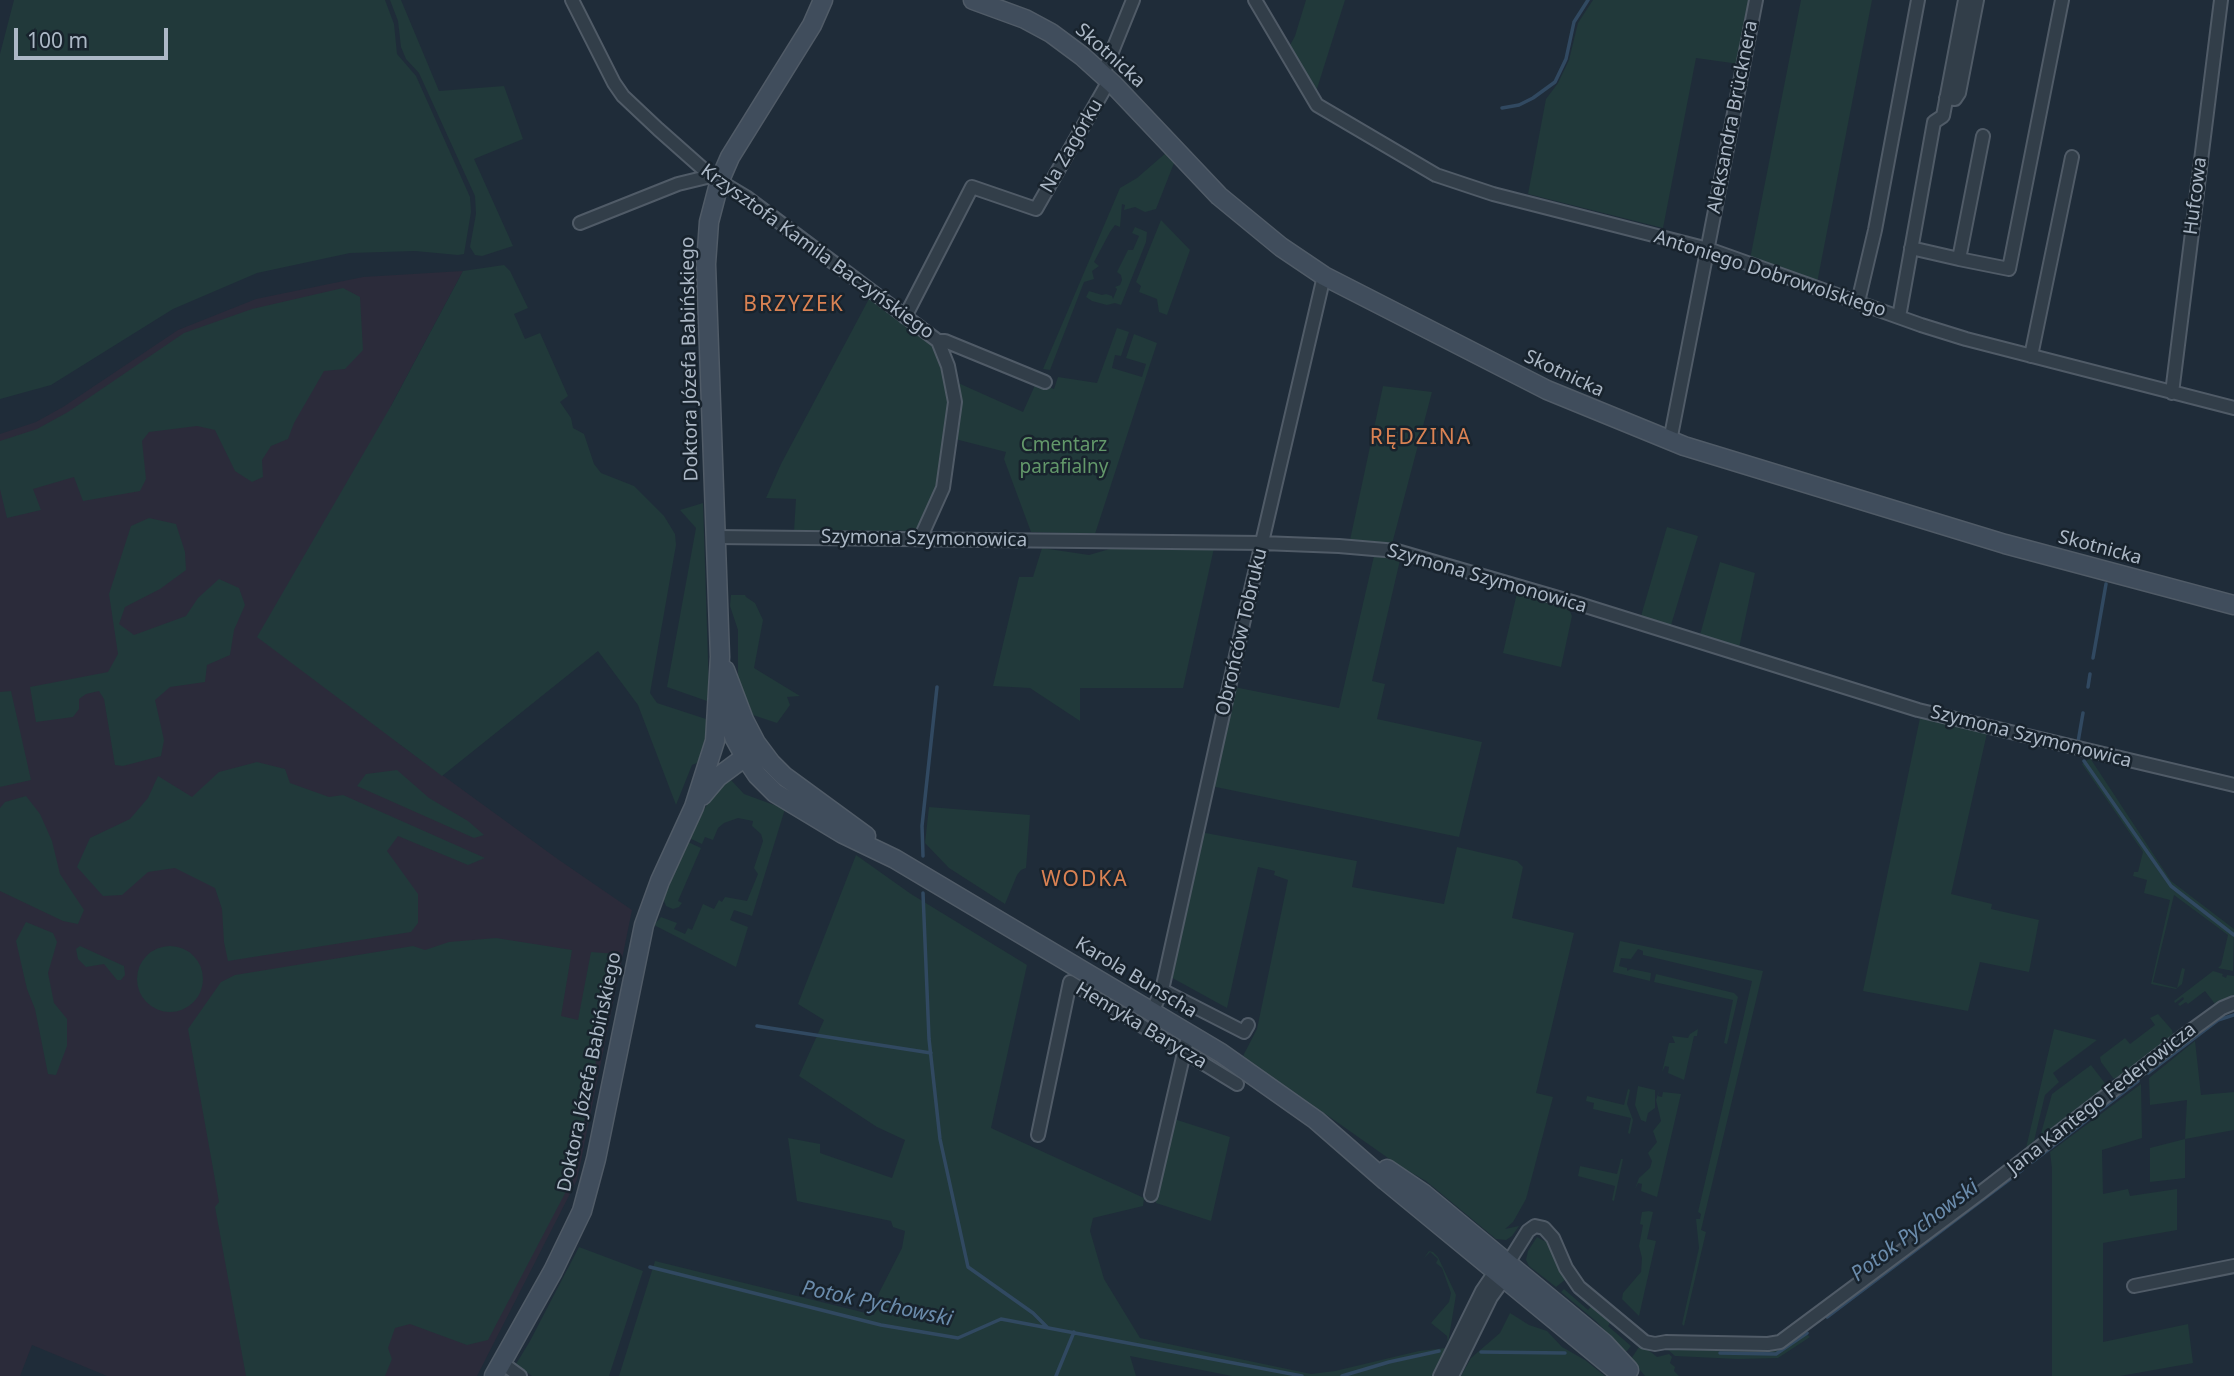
<!DOCTYPE html>
<meta charset="utf-8">
<style>
body{margin:0}
#map{position:relative;width:2234px;height:1376px;overflow:hidden;background:#1f2c39;font-family:"Noto Sans",sans-serif}
canvas{display:block}
.scale{position:absolute;left:14px;top:28px;width:154px;height:32px;box-sizing:border-box;border:4px solid #acb8c6;border-top:0;padding-left:9px;font-size:21px;line-height:24px;white-space:nowrap;color:#acb8c6;-webkit-text-stroke:5px #18232d;paint-order:stroke}
</style>
<div id="map">
<canvas width="2234" height="1376"></canvas>
<div class="scale">100 m</div>
</div>
<script>
const ctx = document.querySelector('canvas').getContext('2d');
ctx.lineJoin = 'round';
function fillPath(path, color) { ctx.fillStyle = color; ctx.fill(path, 'evenodd'); }
const shape = rows => new Path2D(rows.map(r => 'M' + r).join(''));
function strokePath(path, color, width, dash) { ctx.strokeStyle = color; ctx.lineWidth = width; ctx.lineCap = dash ? 'butt' : 'round'; ctx.setLineDash(dash || []); ctx.stroke(path); }
function drawText(font, color, halo, rows, align = 'center') {
  ctx.font = font + ' "Noto Sans",sans-serif'; ctx.lineWidth = 5; ctx.setLineDash([]); ctx.textBaseline = 'middle'; ctx.strokeStyle = halo; ctx.fillStyle = color; for (const [text, x, y, turn = 0] of rows) {
    ctx.save(); ctx.translate(x, y); ctx.rotate((+turn || 0) * Math.PI / 180); ctx.textAlign = isNaN(turn) ? turn : align; if (halo) ctx.strokeText(text, 0, 0); ctx.fillText(text, 0, 0); ctx.restore();
  }
}
fillPath(shape([
 [463,271,391,406,401,745,559,860,632,910,577,1180,477,1376,107,1376,32,1345,20,1376,0,1376,0,434,36,422,63,407,178,330,256,299,363,277]
]), '#2b2b3a');
fillPath(shape([
 [14,0,385,0,394,24,397,54,416,76,470,197,471,212,464,254,458,255,415,251,350,253,257,273,173,309,51,385,0,399,0,54],
 [390,0,401,0,439,91,504,86,523,139,474,159,513,246,482,256,475,255,470,247,476,214,475,196,419,73,406,59,401,47,398,21],
 [1306,0,1345,0,1315,95,1288,49,1295,36],
 [1593,0,1752,0,1739,64,1696,58,1663,228,1528,194,1546,99,1558,83,1569,60,1578,23],
 [1801,0,1872,0,1817,283,1750,259],
 [1167,152,1174,163,1156,209,1145,212,1135,207,1124,210,1125,205,1122,204,1120,227,1115,225,1110,232,1094,262,1099,266,1092,271,1094,279,1084,282,1050,370,1043,369,1120,188,1137,178],
 [1161,220,1190,250,1167,315,1159,312,1157,299,1139,292,1141,286,1136,282],
 [1135,227,1147,232,1146,242,1121,305,1115,303,1107,305,1092,301,1086,297,1089,291,1102,295,1106,294,1112,296,1113,299,1117,289,1115,287,1120,285,1122,280,1121,275,1117,272,1128,250,1133,250,1139,236,1132,233],
 [504,265,510,271,528,308,514,314,525,339,540,333,568,396,560,402,571,418,573,428,584,434,594,464,601,473,634,486,664,516,675,534,676,545,650,693,657,703,706,719,708,726,706,740,697,763,692,765,676,805,638,705,598,651,442,776,257,637,391,406,463,271],
 [343,288,360,297,363,350,345,369,324,371,294,423,288,439,271,446,262,460,263,477,252,482,235,471,215,430,197,426,149,432,142,441,146,479,140,491,83,501,74,477,33,489,41,510,7,518,0,489,0,441,37,429,68,412,184,333,252,309],
 [871,295,937,347,951,403,940,484,917,532,897,530,890,535,867,535,794,531,796,499,766,498,781,464],
 [1117,328,1129,332,1121,356,1115,355,1112,368,1142,377,1146,364,1126,358,1134,334,1157,343,1095,534,1031,532,1004,459,1006,452,955,439,956,382,1023,412,1036,383,1054,389,1058,377,1097,383],
 [1383,386,1432,392,1392,544,1350,540],
 [703,503,709,692,707,701,667,687,696,528,680,510],
 [149,518,176,524,185,552,186,570,160,589,125,607,119,624,134,635,186,616,198,598,219,579,239,588,245,605,234,630,230,655,207,665,205,682,170,687,155,700,164,740,161,756,123,766,115,765,104,699,99,691,86,694,79,699,79,709,73,717,36,722,30,687,108,672,118,654,109,594,131,526],
 [1667,527,1698,536,1671,625,1641,616],
 [1120,546,1214,548,1183,688,1080,688,1080,721,1030,688,993,686,1019,577,1033,577,1042,548,1089,555],
 [1374,556,1400,560,1372,681,1385,684,1377,719,1482,742,1459,837,1211,786,1234,687,1339,708],
 [1720,562,1755,573,1739,648,1700,635],
 [1517,593,1569,609,1572,616,1561,667,1503,653],
 [731,595,745,595,746,597,755,603,763,620,754,668,800,696,787,697,790,705,777,723,753,715,738,678,738,630,730,606],
 [11,691,31,780,0,787,0,692],
 [1920,718,1987,733,1951,894,1992,904,1991,909,2039,920,2029,972,1980,962,1968,1011,1863,991],
 [2090,758,2171,881,2234,929,2233,971,2218,968,2221,965,2228,935,2174,895,2153,982,2177,988,2182,968,2185,969,2182,984,2176,989,2151,984,2170,900,2144,893,2147,880,2133,876,2134,872,2138,872,2143,852,2082,764],
 [257,762,285,769,290,783,329,797,343,795,485,858,468,865,398,836,387,851,418,894,418,923,411,932,228,961,224,942,222,909,215,888,175,868,148,872,122,895,103,896,77,867,90,838,130,819,148,798,158,776,192,797,219,772],
 [397,770,429,798,468,821,484,835,474,838,357,786,366,774],
 [731,780,744,794,785,809,752,916,734,910,730,920,748,927,736,967,654,925,661,917,677,923,674,929,685,934,688,928,692,930,703,904,714,909,719,900,722,902,725,897,747,901,758,874,754,868,763,841,761,834,752,826,753,821,738,818,724,823,718,828,713,840,705,837,702,844,689,838,711,797,725,782],
 [26,796,40,814,52,841,60,874,84,910,78,924,63,921,0,891,0,808,5,802],
 [929,807,1030,815,1026,868,1021,870,1017,875,1005,904,949,868,925,843],
 [1200,832,1357,861,1352,887,1444,904,1457,847,1517,861,1523,867,1512,918,1574,933,1536,1093,1553,1097,1526,1199,1513,1222,1505,1229,1519,1226,1512,1236,1506,1240,1496,1239,1426,1181,1398,1165,1243,1056,1257,1029,1288,880,1274,875,1275,871,1258,867,1227,1008,1167,975],
 [688,842,701,848,678,901,682,903,679,907,673,909,666,906,663,898],
 [856,855,911,894,1027,965,991,1128,1144,1198,1143,1206,1093,1218,1090,1231,1104,1279,1140,1338,1311,1374,1335,1371,1419,1351,1446,1348,1432,1376,1232,1376,1130,1356,1136,1376,619,1376,655,1261,874,1315,879,1293,902,1248,905,1231,893,1227,891,1221,797,1201,788,1138,820,1144,820,1153,892,1178,905,1140,877,1127,799,1076,824,1020,798,1004],
 [26,922,53,933,57,942,48,973,54,1003,67,1019,67,1046,56,1075,48,1074,35,1009,27,989,16,941],
 [496,938,572,950,561,1016,578,1020,591,952,617,954,573,1178,488,1340,467,1345,410,1324,395,1328,388,1348,392,1359,385,1376,246,1376,215,1207,219,1202,188,1029,221,982,235,975,413,946,425,950,449,942],
 [1620,941,1763,971,1701,1230,1706,1232,1684,1326,1682,1324,1699,1248,1696,1219,1700,1219,1701,1214,1698,1212,1752,981,1643,955,1643,951,1638,949,1631,959,1621,958,1619,966,1627,968,1627,971,1631,969,1651,973,1650,981,1613,972],
 [80,946,124,966,125,975,121,980,117,980,104,964,86,967,78,959,76,949],
 '137 979a33 33 0 1 1 66 0a33 33 0 1 1-66 0Z',
 [2213,971,2223,974,2222,976,2226,978,2227,975,2234,976,2234,995,2215,1004,2205,991,2188,1004,2186,1002,2180,1006,2178,1004,2184,999,2183,997,2175,1003,2174,1001],
 [1656,974,1734,993,1738,997,1727,1044,1724,1043,1733,1000,1654,982],
 [2158,1014,2172,1030,2173,1035,2116,1079,2113,1078,2101,1062,2100,1057,2125,1038,2130,1044,2155,1025,2150,1018],
 [1698,1029,1697,1036,1694,1036,1684,1080,1668,1073,1669,1067,1665,1066,1662,1072,1669,1043,1675,1043,1672,1036,1688,1038,1690,1034],
 [2054,1029,2097,1040,2053,1073,2059,1082,2045,1095,2034,1141,2026,1148],
 [2195,1041,2201,1095,2234,1092,2234,1130,2185,1139,2185,1178,2150,1182,2150,1148,2185,1139,2187,1100,2150,1105,2149,1078],
 [2091,1065,2107,1086,2040,1137,2052,1094],
 [2141,1084,2142,1138,2102,1150,2103,1194,2128,1189,2130,1196,2177,1189,2177,1230,2103,1243,2103,1342,2188,1324,2193,1363,2120,1376,2052,1376,2052,1168,2050,1152],
 [1638,1086,1655,1090,1655,1108,1648,1113,1646,1122,1641,1120,1635,1105],
 [1628,1089,1630,1090,1627,1104,1633,1120,1630,1134,1628,1133,1631,1118,1593,1109,1594,1103,1586,1101,1587,1096,1624,1105],
 [1659,1091,1658,1096,1662,1097,1663,1092,1681,1094,1657,1197,1641,1191,1642,1184,1638,1183,1635,1189,1639,1178,1650,1168,1652,1161,1648,1153,1657,1142,1653,1131,1661,1121,1656,1100],
 [1171,1118,1230,1137,1211,1221,1156,1203,1155,1188],
 [1621,1159,1623,1159,1614,1201,1612,1200,1615,1186,1578,1176,1580,1166,1617,1174],
 [1649,1211,1653,1212,1647,1239,1656,1241,1639,1316,1622,1299,1623,1293,1641,1272,1642,1258,1639,1246,1643,1225,1640,1224,1642,1212],
 [1537,1237,1544,1241,1548,1239,1566,1279,1556,1287,1529,1266,1526,1260,1528,1251],
 [579,1247,643,1271,609,1376,532,1376,516,1364,530,1341],
 [1429,1251,1433,1252,1438,1257,1456,1295,1448,1343,1447,1336,1431,1323,1449,1302,1451,1293,1442,1268,1436,1263,1438,1259,1430,1252,1424,1258],
 [1564,1289,1588,1310,1593,1304,1612,1320,1608,1326,1631,1346,1627,1351,1624,1351,1597,1322,1561,1292],
 [1510,1313,1529,1325,1547,1331,1562,1347,1585,1360,1605,1376,1461,1376,1471,1358,1500,1333],
 [1804,1332,1810,1337,1778,1358,1738,1359,1675,1356,1666,1348,1733,1348],
 [1641,1344,1657,1357,1669,1354,1672,1357,1670,1363,1675,1367,1674,1371,1679,1376,1645,1376,1631,1359]
]), '#21393a');
strokePath(shape([
 [1502,108,1519,105,1533,98,1555,82,1566,59,1574,22,1588,0],
 [2093,658,2106,584],
 [2088,687,2090,674],
 [2078,742,2083,713],
 [2084,761,2171,886,2234,935],
 [923,856,922,826,937,687],
 [923,893,929,1039,940,1139,968,1267,1033,1313,1047,1327],
 [757,1026,931,1053],
 [2148,1073,2218,1020,2234,1015],
 [2032,1162,2138,1081],
 [650,1267,881,1325,958,1338,1001,1319,1302,1376],
 [1827,1317,2022,1170],
 [1481,1352,1565,1353],
 [1720,1353,1776,1354,1807,1333],
 [1056,1376,1074,1332],
 [1342,1376,1389,1362,1439,1351]
]), '#314961', 3.5);
const street = shape([
 [572,0,614,83,623,96,658,129,711,176,746,197,938,341,948,366,955,402,943,488,920,539],
 [1255,0,1317,105,1436,175,1493,194,1708,249,1921,325,1966,339,2234,408],
 [1103,74,1133,0],
 [1946,98,1955,99,1959,93,1977,0],
 [580,223,678,184,711,176],
 [1911,248,1959,259,1983,136],
 [1959,259,2009,269,2062,0],
 [1858,302,1875,230,1918,0],
 [905,317,972,187,1036,209,1106,86,1113,84],
 [1899,317,1934,122,1943,116,1965,0],
 [938,341,945,341,1045,382],
 [2031,356,2072,157],
 [2172,393,2221,0],
 [1670,441,1756,0],
 [716,537,1262,543,1339,546,1397,551,1579,604,1918,710,2234,785],
 [1162,990,1244,1032,1248,1025],
 [1152,1012,1162,990,1243,624,1324,276],
 [1038,1135,1070,982,1237,1084],
 [1151,1195,1186,1044],
 [2134,1286,2234,1266],
 [502,1363,520,1376],
 [1440,1376,1482,1291,1495,1272,1502,1267],
 [1452,1376,1491,1297,1504,1279,1508,1263,1528,1231,1535,1226,1544,1228,1553,1238,1566,1268,1579,1287,1645,1342,1655,1344,1666,1342,1768,1344,1780,1342,1980,1193,2182,1037,2222,1008,2234,1003]
]);
const secondary = shape([
 [973,0,1025,19,1051,33,1082,56,1113,84,1219,196,1281,247,1324,276,1547,390,1684,446,2005,544,2234,605],
 [725,670,744,720,756,743,771,763,784,776,866,836],
 [722,702,735,739,745,757,757,775,775,793,843,834,895,859,1221,1053,1316,1120,1386,1181,1623,1376],
 [702,796,718,777,745,757,752,748],
 [1387,1169,1424,1194,1604,1343,1629,1370],
 [494,1376,553,1271,582,1211,596,1159,644,925,660,881,694,807,715,741,720,657,706,264,709,222,720,180,730,157,812,25,823,0]
]);
strokePath(street, '#505b67', 16);
strokePath(secondary, '#505b67', 21);
strokePath(street, '#323e49', 12);
strokePath(secondary, '#404d5c', 18);
drawText('19px', '#acb8c6', '#18232d', [
 ["Skotnicka",1110,56,42],
 ["Aleksandra Brücknera",1733,117,-79],
 ["Na Zagórku",1072,146,-60],
 ["Hufcowa",2196,196,-83],
 ["Krzysztofa Kamila Baczyńskiego",817,252,36],
 ["Antoniego Dobrowolskiego",1770,274,18],
 ["Doktora Józefa Babińskiego",690,359,-91],
 ["Skotnicka",1564,374,25],
 ["Szymona Szymonowica",924,539,1],
 ["Skotnicka",2100,548,15],
 ["Szymona Szymonowica",1487,579,16],
 ["Obrońców Tobruku",1242,632,-77],
 ["Szymona Szymonowica",2031,737,14],
 ["Karola Bunscha",1136,978,31],
 ["Henryka Barycza",1141,1026,31],
 ["Doktora Józefa Babińskiego",590,1072,-78],
 ["Jana Kantego Federowicza",2102,1099,-38]
]);
drawText('19px', '#63986a', '#18232d', [
 ["Cmentarz",1064,446],
 ["parafialny",1064,468]
]);
ctx.letterSpacing = '2px';
drawText('21px', '#da8253', '#18232d', [
 ["BRZYZEK",794,305],
 ["RĘDZINA",1421,438],
 ["WODKA",1085,880]
]);
ctx.letterSpacing = '0px';
drawText('italic 21px', '#6b8cac', '#18232d', [
 ["Potok Pychowski",1915,1231,-37],
 ["Potok Pychowski",877,1304,12]
]);
</script>
